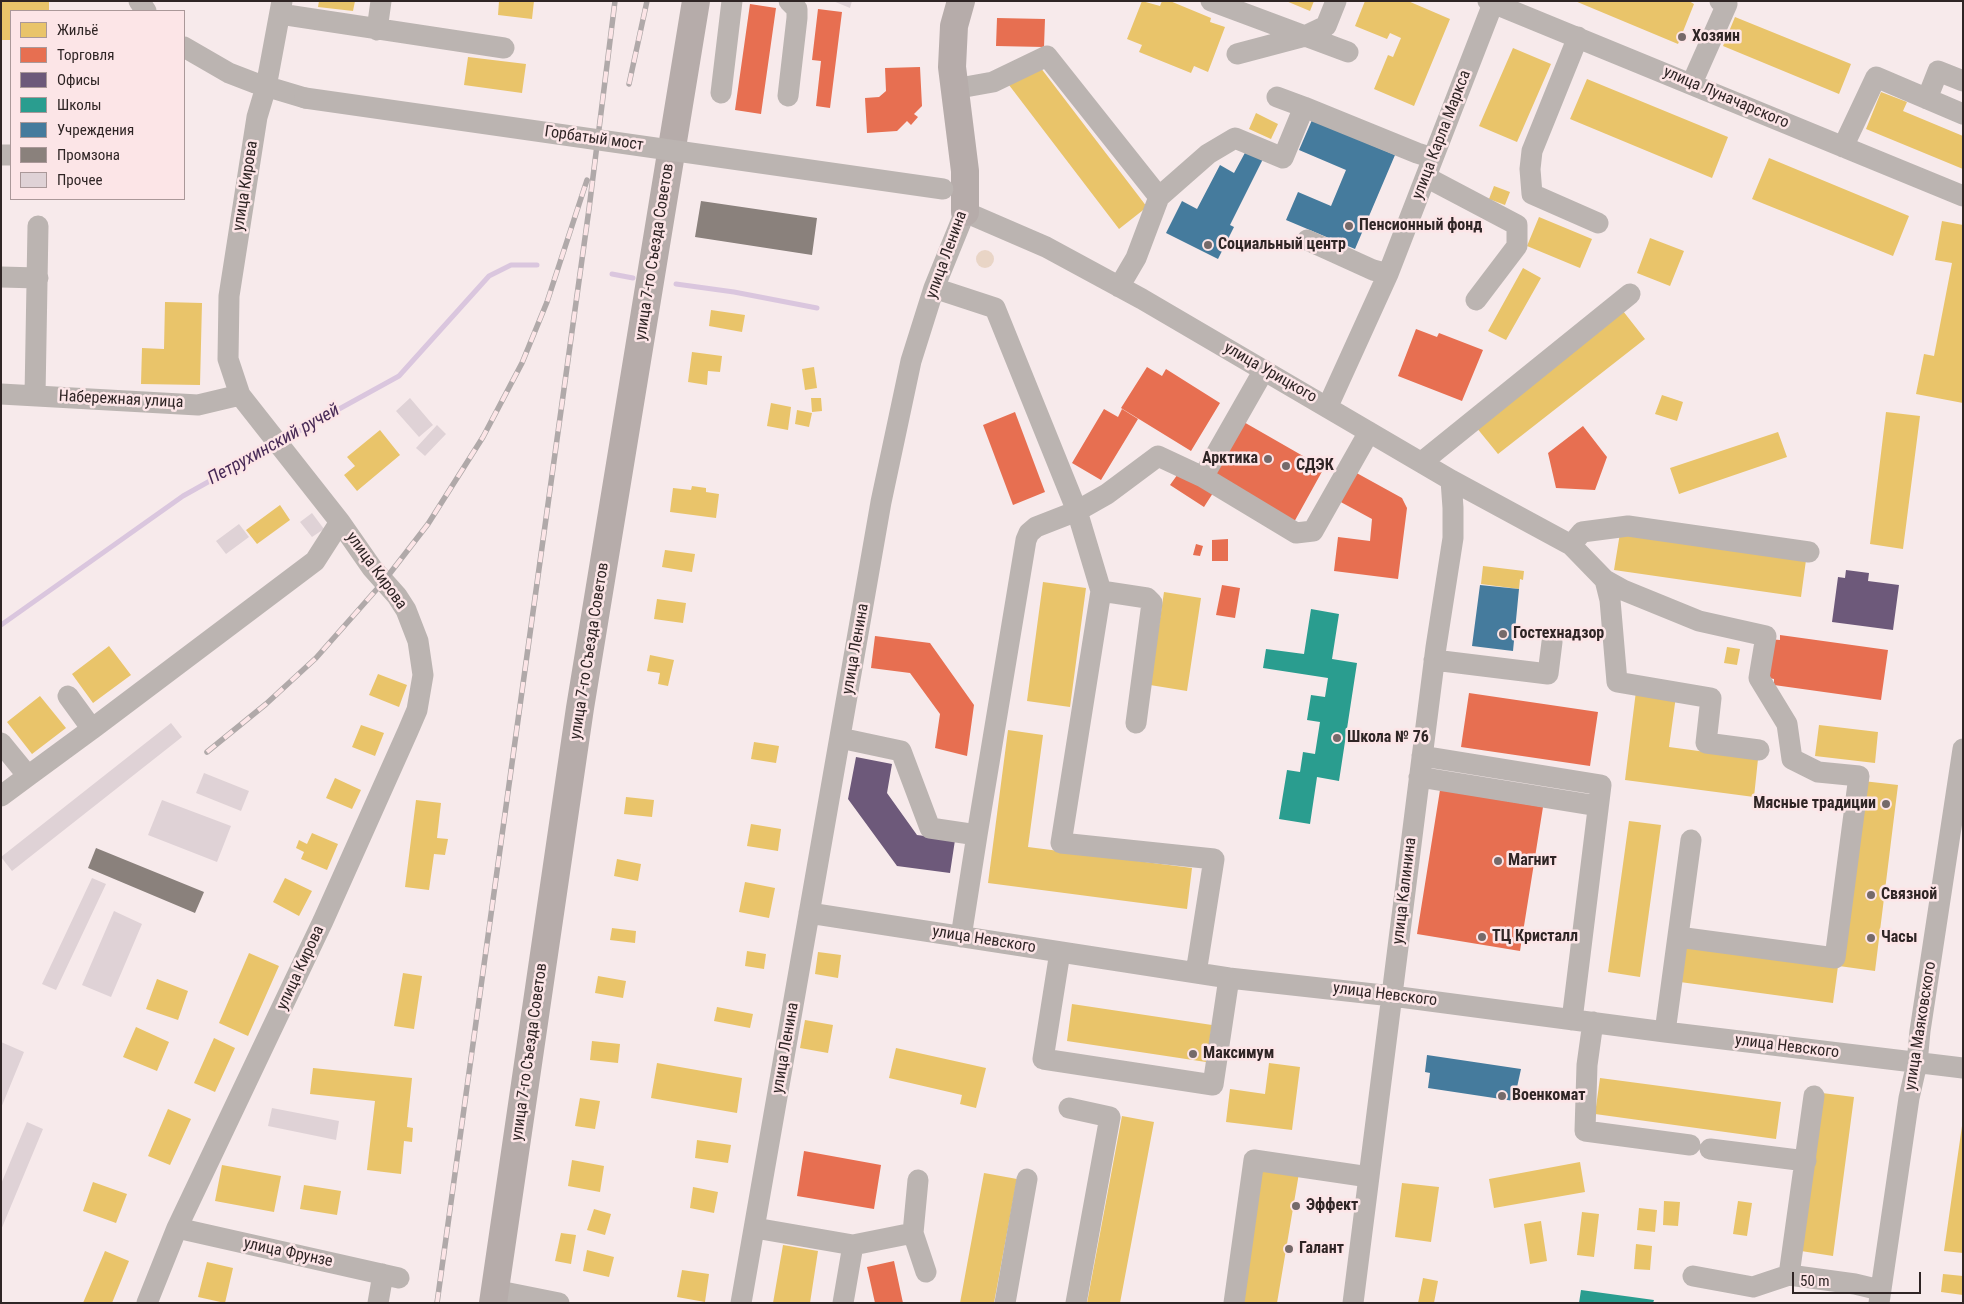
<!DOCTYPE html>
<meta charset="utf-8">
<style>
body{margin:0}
#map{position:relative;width:1964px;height:1304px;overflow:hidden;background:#f7eaeb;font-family:"Roboto Condensed",sans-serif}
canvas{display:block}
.frame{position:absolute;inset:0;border:2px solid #2f2525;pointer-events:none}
.legend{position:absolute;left:10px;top:10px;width:175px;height:190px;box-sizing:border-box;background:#fce5e7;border:1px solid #aa9899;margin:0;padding:6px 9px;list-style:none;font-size:15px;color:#2f2525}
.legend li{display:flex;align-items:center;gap:10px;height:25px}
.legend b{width:25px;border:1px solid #aa9899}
.scale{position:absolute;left:1792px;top:1272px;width:129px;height:22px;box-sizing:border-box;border:2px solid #2f2525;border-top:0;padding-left:6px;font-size:15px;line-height:18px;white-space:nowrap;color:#2f2525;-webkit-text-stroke:4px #fce5e7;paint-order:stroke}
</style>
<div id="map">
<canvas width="1964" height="1304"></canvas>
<div class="frame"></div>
<ul class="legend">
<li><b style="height:14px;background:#e9c46a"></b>Жильё</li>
<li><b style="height:14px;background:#e76f51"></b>Торговля</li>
<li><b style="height:14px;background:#6d597a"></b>Офисы</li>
<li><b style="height:14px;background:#2a9d8f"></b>Школы</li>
<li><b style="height:14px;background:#457b9d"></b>Учреждения</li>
<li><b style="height:14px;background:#8a817c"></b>Промзона</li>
<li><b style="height:14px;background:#dfd2d6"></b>Прочее</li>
</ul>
<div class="scale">50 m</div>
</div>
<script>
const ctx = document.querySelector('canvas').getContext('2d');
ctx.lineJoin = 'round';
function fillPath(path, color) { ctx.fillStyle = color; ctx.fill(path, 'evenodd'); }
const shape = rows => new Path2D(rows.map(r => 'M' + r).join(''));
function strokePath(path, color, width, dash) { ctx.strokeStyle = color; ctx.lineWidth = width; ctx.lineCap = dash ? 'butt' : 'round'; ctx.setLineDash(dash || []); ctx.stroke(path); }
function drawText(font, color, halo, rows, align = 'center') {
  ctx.font = font + ' "Roboto Condensed",sans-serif'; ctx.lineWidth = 5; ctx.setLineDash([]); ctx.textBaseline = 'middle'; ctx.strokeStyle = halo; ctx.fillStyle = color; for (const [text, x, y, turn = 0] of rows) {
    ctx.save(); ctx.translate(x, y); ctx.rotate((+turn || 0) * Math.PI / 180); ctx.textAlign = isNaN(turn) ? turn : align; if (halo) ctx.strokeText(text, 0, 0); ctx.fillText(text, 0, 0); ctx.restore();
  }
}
fillPath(shape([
 '976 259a9 9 0 1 1 18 0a9 9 0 1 1-18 0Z'
]), '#e9d5c6');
fillPath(shape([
 [1,1,49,1,49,11,11,11,11,40,1,40],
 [319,1,355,1,353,11,318,7],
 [499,1,534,1,532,19,498,15],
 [1142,1,1160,6,1162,1,1170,1,1211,18,1210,22,1225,27,1208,72,1194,66,1191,73,1139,52,1142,45,1127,39],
 [1286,1,1314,1,1310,11],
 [1365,1,1408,1,1450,19,1414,106,1374,89,1388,55,1393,57,1401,38,1390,33,1387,39,1355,26],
 [1575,1,1689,1,1694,4,1678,44],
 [1735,17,1851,64,1839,94,1723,46],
 [1513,48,1551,64,1517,142,1479,126],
 [468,57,526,64,522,93,464,85],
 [1037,63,1147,207,1119,229,1009,85],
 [1587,79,1728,137,1712,178,1570,119],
 [1881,92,1907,102,1903,111,1963,136,1963,169,1866,129],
 [1256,113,1278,124,1271,139,1249,129],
 [1769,158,1909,216,1893,256,1752,199],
 [1494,186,1510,192,1505,205,1489,199],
 [1539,217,1592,239,1580,268,1527,246],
 [1942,221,1963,225,1963,403,1916,394,1924,354,1934,356,1952,263,1935,260],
 [1650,238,1684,251,1670,286,1637,273],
 [1523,268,1541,278,1506,340,1488,331],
 [165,302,202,303,200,385,141,384,142,348,164,349],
 [711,310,745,315,742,332,709,326],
 [1623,311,1645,339,1498,454,1476,427],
 [692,352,722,356,720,372,708,371,707,385,688,382],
 [814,367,817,388,805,390,802,369],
 [1662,395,1683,402,1677,421,1655,414],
 [811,398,821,398,822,411,812,412],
 [771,403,791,407,788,430,767,426],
 [797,410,812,413,809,427,795,424],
 [1886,412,1920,416,1903,549,1870,544],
 [380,430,400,455,357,491,344,475,355,466,347,457],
 [1778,432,1787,457,1679,494,1670,468],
 [692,486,706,488,706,492,719,494,716,518,670,512,673,488,691,490],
 [280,505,290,520,257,544,246,530],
 [1620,533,1806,560,1801,597,1614,570],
 [665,550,695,554,692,572,662,567],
 [1483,566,1524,571,1523,580,1520,579,1519,589,1481,584],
 [1043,582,1086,588,1070,707,1027,701],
 [1164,592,1201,598,1187,691,1150,685],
 [657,599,686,603,683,623,654,619],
 [109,646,131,675,93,703,72,674],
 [1727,647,1740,649,1737,665,1724,663],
 [650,655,674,660,668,686,658,684,660,673,647,671],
 [378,674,407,685,399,707,369,695],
 [1636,691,1676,696,1669,747,1758,759,1754,797,1625,780],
 [40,696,66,728,32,754,7,722],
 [361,725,384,733,375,756,352,747],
 [1819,725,1878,732,1875,763,1815,756],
 [1008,730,1043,735,1028,847,1192,868,1187,909,988,883],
 [754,742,779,746,776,763,751,759],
 [335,778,361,790,352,809,326,798],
 [1863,781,1898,785,1875,971,1839,966],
 [626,797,654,800,652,817,624,814],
 [416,800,441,803,437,838,448,839,445,855,434,854,429,890,405,887],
 [1629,821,1661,825,1640,977,1608,972],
 [751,824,781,829,778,851,747,846],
 [312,833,338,844,327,870,301,859,304,852,296,848,299,840,307,844],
 [617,859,641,864,638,881,614,876],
 [285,878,312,891,299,916,273,902],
 [745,882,775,888,769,918,739,912],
 [612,928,636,931,635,943,610,940],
 [1686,945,1838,966,1833,1003,1680,982],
 [747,951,766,954,764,969,745,966],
 [818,952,841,955,838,978,815,974],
 [249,953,279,966,248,1036,219,1023],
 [403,973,422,976,414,1029,394,1026],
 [598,976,626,981,623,998,595,993],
 [157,979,188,991,178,1020,146,1009],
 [1072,1004,1212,1025,1206,1062,1067,1041],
 [717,1007,753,1014,750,1028,714,1021],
 [805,1020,833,1025,828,1053,800,1048],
 [136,1027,169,1042,157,1071,123,1057],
 [214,1038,235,1048,215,1092,194,1083],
 [592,1041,620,1044,618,1063,590,1060],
 [896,1048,986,1068,976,1108,960,1104,962,1095,889,1078],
 [657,1063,742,1078,737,1113,651,1098],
 [1269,1063,1300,1067,1292,1130,1226,1122,1230,1089,1265,1094],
 [313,1068,412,1078,407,1127,413,1128,412,1142,404,1141,401,1174,367,1170,375,1101,310,1094],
 [1600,1078,1781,1102,1776,1139,1595,1114],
 [1822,1093,1854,1097,1833,1256,1801,1251],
 [580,1098,600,1101,595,1129,575,1126],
 [168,1109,191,1119,170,1165,148,1156],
 [1122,1116,1154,1122,1120,1303,1087,1303],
 [1962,1126,1963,1126,1963,1253,1944,1251],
 [697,1140,731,1145,728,1163,695,1158],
 [572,1160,604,1166,600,1192,568,1186],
 [1580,1162,1585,1192,1494,1208,1489,1179],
 [222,1165,281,1176,274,1212,215,1201],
 [1263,1167,1299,1173,1277,1303,1240,1303],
 [984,1173,1017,1179,994,1303,960,1303],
 [93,1182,127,1194,116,1223,83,1211],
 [1402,1183,1439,1187,1431,1242,1395,1237],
 [304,1185,341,1191,337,1215,300,1209],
 [693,1187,718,1192,714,1213,690,1208],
 [1664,1201,1680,1202,1678,1226,1663,1225],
 [1738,1201,1752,1203,1747,1236,1733,1234],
 [1639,1208,1657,1210,1655,1232,1637,1230],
 [594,1209,611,1214,605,1235,587,1230],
 [1582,1212,1599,1214,1594,1257,1577,1255],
 [1541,1221,1547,1261,1530,1264,1524,1224],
 [561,1233,576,1235,571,1264,555,1261],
 [1636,1244,1652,1246,1650,1270,1634,1269],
 [783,1245,818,1251,810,1303,773,1303],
 [587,1250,614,1257,609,1277,583,1271],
 [105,1251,129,1261,112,1303,83,1303],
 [207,1262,233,1268,225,1303,198,1297],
 [682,1270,709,1274,705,1302,677,1297],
 [1943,1274,1963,1276,1963,1295,1941,1292],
 [1423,1278,1438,1281,1434,1303,1418,1303]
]), '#e9c46a');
fillPath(shape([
 [750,4,776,8,761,114,735,110],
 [818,9,842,12,830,108,816,106,821,61,812,60],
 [997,18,1045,19,1044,47,996,46],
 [920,67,922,106,914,114,918,117,911,125,907,121,897,131,867,133,865,98,879,97,886,91,885,68],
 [1416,329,1437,337,1439,333,1483,350,1462,401,1398,376],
 [1147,367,1162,376,1166,369,1220,403,1191,451,1121,408],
 [1104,409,1118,417,1122,409,1138,419,1101,480,1072,463],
 [1015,412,1045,492,1013,505,983,425],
 [1242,421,1324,468,1293,524,1210,477],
 [1583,426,1607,457,1595,490,1556,488,1548,453],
 [1180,471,1213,493,1204,507,1170,485],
 [1353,471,1402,498,1407,508,1398,579,1334,571,1338,537,1370,541,1372,519,1337,500],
 [1228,539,1228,561,1212,561,1212,540],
 [1196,544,1203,546,1200,556,1193,555],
 [1222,585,1240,588,1235,618,1216,615],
 [1780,635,1888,650,1881,700,1774,685,1774,679,1763,677,1768,639,1780,640],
 [875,636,930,643,974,705,967,756,935,748,940,714,910,673,871,668],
 [1469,693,1598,712,1590,766,1461,747],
 [1440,790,1543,807,1520,951,1417,934],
 [804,1151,881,1165,874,1209,797,1196],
 [894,1261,903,1303,875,1303,867,1267]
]), '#e76f51');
fillPath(shape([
 [1846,570,1869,573,1868,581,1899,585,1893,630,1832,622,1838,577,1845,578],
 [856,757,892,764,887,793,917,835,955,840,950,873,897,866,848,799]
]), '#6d597a');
fillPath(shape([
 [1311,609,1339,614,1332,659,1357,663,1339,781,1317,777,1310,824,1279,819,1287,770,1300,772,1303,752,1315,754,1320,722,1307,720,1311,695,1325,697,1328,678,1263,668,1266,649,1304,654],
 [1581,1290,1654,1300,1653,1303,1579,1303]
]), '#2a9d8f');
fillPath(shape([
 [1312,120,1395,155,1355,249,1286,220,1298,192,1331,206,1346,170,1299,150],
 [1247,149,1264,157,1230,225,1234,227,1218,259,1166,233,1182,201,1197,209,1220,165,1234,173],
 [1480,585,1519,589,1513,651,1472,646],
 [1427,1055,1521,1069,1514,1101,1428,1088,1430,1073,1425,1072]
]), '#457b9d');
fillPath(shape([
 [701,201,817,218,812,255,695,237],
 [96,848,204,892,195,913,88,868]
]), '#8a817c');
strokePath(shape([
 [612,274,633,278],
 [676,284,734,292,817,308],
 [281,441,399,376,489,276,511,265,537,265],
 [1,625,183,496,274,445]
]), '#dac6de', 5);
fillPath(shape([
 [833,1,852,1,850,8],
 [410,398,433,425,419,437,396,411],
 [437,425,446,434,425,456,416,448],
 [312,513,324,529,312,537,300,522],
 [239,524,249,537,226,554,216,541],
 [171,723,182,737,12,871,1,857],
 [204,773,249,791,241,811,196,793],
 [162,800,231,826,217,862,148,835],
 [92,878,106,884,56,990,42,984],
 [114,911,142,924,111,997,82,985],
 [1,1042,24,1052,1,1108],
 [272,1108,339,1121,336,1140,268,1126],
 [27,1122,43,1129,1,1230,1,1184]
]), '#dfd2d6');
strokePath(shape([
 [139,1,146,11],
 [1211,1,1348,52],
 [1488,1,1963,196],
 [280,14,504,48],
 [377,30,381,1],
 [1578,37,1532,151,1530,169,1532,194,1598,223],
 [184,47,229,73,255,83,305,98],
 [1237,54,1305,36,1326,26,1336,1],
 [1692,83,1727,4,1720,1],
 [954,89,993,82,1047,56,1159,197],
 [721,93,732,1],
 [788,96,797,18,797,9,789,1],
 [1277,97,1304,107],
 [1927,99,1938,71,1963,81],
 [1843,147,1876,77,1963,114],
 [1,155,11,155],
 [1426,177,1517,225,1517,246,1476,300],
 [1307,240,1373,270,1388,274],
 [1,277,38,278],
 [1119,287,1136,258,1159,197,1208,154,1235,138,1283,158,1304,107,1417,153,1433,158],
 [934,288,995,308,1077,511,1101,591,1061,843,1214,859,1196,973],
 [1,394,198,405,240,395],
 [35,396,38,226],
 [1328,406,1388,274,1494,1],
 [1422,462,1630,294],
 [1203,477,1264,370],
 [1571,545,1582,532,1628,526,1809,552],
 [1605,580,1610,600,1617,682,1711,698,1706,743,1759,750],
 [1101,591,1147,598,1152,603,1136,723],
 [1434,660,1548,674,1552,642],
 [68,696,92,729,315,561,340,522],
 [840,738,901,751,930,828,977,835,961,937],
 [1,743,28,776,92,729],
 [1422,756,1601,785,1572,1020],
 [1419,777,1598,806],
 [1,796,28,776],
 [977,835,1026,540,1029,533,1036,527,1077,511,1107,494,1158,456,1203,477,1296,533,1313,531,1369,432],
 [809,913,1229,978,1392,996,1665,1032,1963,1068],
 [1060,952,1043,1059,1213,1085,1229,978],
 [1593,1022,1587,1065,1585,1131,1690,1145],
 [1665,1032,1691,840],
 [1814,1096,1789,1275,1855,1284,1880,1290],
 [1069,1108,1110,1117,1076,1303],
 [1710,1149,1806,1161],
 [918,1180,913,1233,926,1272],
 [177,1228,399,1278],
 [755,1228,853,1245,843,1303],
 [853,1245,913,1233],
 [1693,1276,1753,1287,1789,1275],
 [494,1290,559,1303],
 [147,1303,177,1228,323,921,408,731,417,710,423,675,418,641,406,610,397,596,372,568,340,522,240,395,228,359,229,296,257,117,266,87,282,1],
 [378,1303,383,1274],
 [741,1303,881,502,911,361,934,288,965,212,1046,247,1142,299,1451,480,1571,545,1605,580,1623,590,1699,621,1766,636,1759,678,1787,724,1792,759,1818,772,1859,776,1835,958,1678,937],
 [1005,1303,1027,1179],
 [1234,1303,1254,1160,1369,1177],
 [1353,1303,1436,647,1453,538,1453,508,1451,480],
 [1879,1303,1909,1098,1917,1063,1920,1031,1963,749]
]), '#bbb4b1', 21);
strokePath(shape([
 [961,1,954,26,952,67,965,171,965,212],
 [493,1303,580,708,696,1]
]), '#b6acaa', 28);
const rail = shape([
 [629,84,647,1],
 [207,752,266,704,316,658,384,581,428,524,483,437,522,363,547,302,587,180],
 [437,1303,589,209,615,1]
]);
strokePath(rail, '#b0a9a9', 5.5);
strokePath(rail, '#fce5e7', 4, [11]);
strokePath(shape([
 [305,98,943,189]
]), '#bbb4b1', 21);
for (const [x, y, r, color] of [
 [1682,37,5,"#756a6a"],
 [1349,226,5,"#756a6a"],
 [1208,245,5,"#756a6a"],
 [1268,459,5,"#756a6a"],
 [1286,466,5,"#756a6a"],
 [1503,634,5,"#756a6a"],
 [1337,738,5,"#756a6a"],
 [1886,804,5,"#756a6a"],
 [1498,861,5,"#756a6a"],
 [1871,895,5,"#756a6a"],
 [1482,937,5,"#756a6a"],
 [1871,938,5,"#756a6a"],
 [1193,1054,5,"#756a6a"],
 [1502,1096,5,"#756a6a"],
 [1296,1206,5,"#756a6a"],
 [1289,1249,5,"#756a6a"]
]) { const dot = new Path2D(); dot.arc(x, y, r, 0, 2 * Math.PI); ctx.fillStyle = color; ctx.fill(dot); strokePath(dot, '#fce5e7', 2); }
drawText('bold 16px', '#2f2525', '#fce5e7', [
 ["Хозяин",1692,37],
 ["Пенсионный фонд",1359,226],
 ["Социальный центр",1218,245],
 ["Арктика",1258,459,"right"],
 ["СДЭК",1296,466],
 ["Гостехнадзор",1513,634],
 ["Школа № 76",1347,738],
 ["Мясные традиции",1876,804,"right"],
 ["Магнит",1508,861],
 ["Связной",1881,895],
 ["ТЦ Кристалл",1492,937],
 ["Часы",1881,938],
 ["Максимум",1203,1054],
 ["Военкомат",1512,1096],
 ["Эффект",1306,1206],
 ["Галант",1299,1249]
], 'left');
drawText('16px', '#2f2525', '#fce5e7', [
 ["улица Луначарского",1726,98,23],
 ["улица Карла Маркса",1442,135,-69],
 ["Горбатый мост",594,139,8],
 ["улица Кирова",246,186,-81],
 ["улица 7-го Съезда Советов",655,252,-81],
 ["улица Ленина",947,255,-70],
 ["улица Урицкого",1270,373,30],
 ["Набережная улица",121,400,3],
 ["улица Кирова",376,571,54],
 ["улица Ленина",856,649,-80],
 ["улица 7-го Съезда Советов",590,651,-81],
 ["улица Калинина",1405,891,-83],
 ["улица Невского",984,940,9],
 ["улица Кирова",301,968,-65],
 ["улица Невского",1385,995,7],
 ["улица Маяковского",1921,1026,-81],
 ["улица Невского",1787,1047,7],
 ["улица Ленина",786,1048,-80],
 ["улица 7-го Съезда Советов",530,1052,-82],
 ["улица Фрунзе",288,1253,12]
]);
drawText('italic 18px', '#482a56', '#fce5e7', [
 ["Петрухинский ручей",274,445,-29]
]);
</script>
